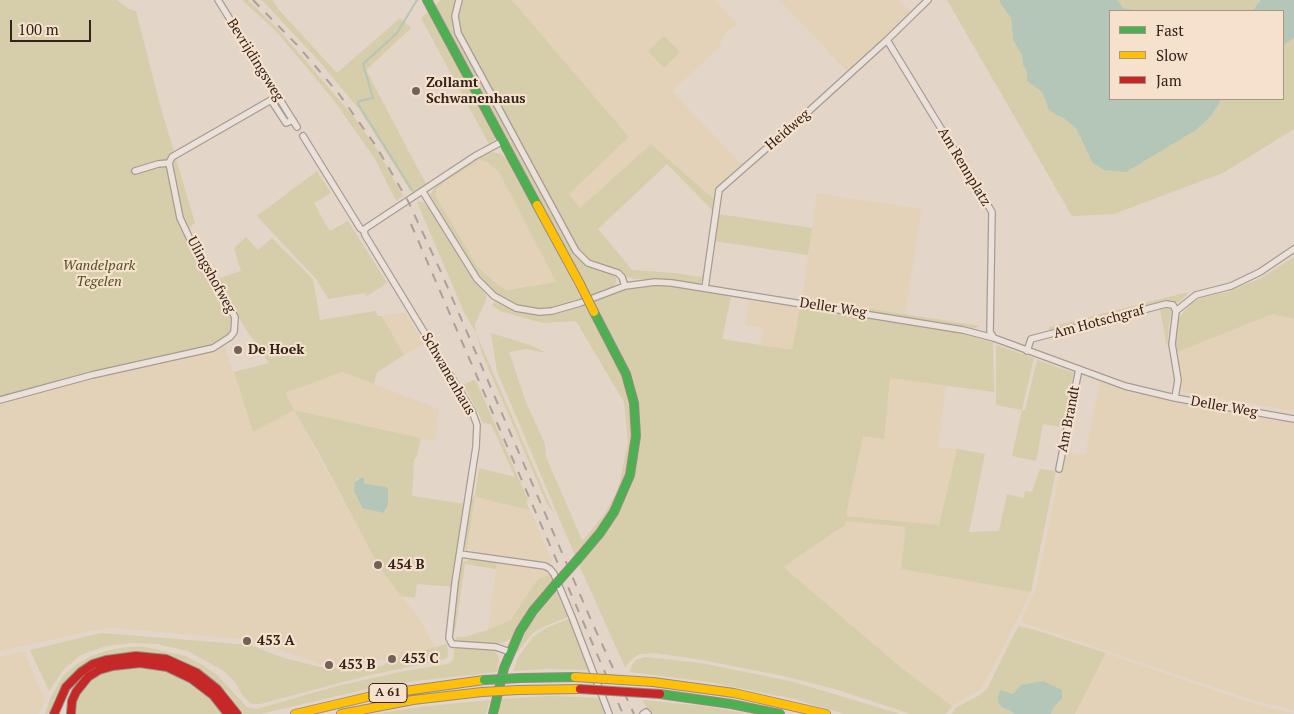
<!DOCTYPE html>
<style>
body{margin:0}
#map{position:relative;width:1294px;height:714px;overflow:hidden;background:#e3d5c8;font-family:"PT Serif",serif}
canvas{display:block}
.legend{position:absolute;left:1109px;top:10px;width:175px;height:90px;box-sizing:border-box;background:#f5e1cc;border:1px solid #a89585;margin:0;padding:6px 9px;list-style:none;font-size:15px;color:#34221b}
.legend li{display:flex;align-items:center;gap:10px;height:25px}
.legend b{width:25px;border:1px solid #a89585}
.scale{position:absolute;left:10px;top:20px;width:81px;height:22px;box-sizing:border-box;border:2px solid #34221b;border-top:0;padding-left:6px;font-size:15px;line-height:18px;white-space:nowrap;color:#34221b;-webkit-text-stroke:4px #f5e1cc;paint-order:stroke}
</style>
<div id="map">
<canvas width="1294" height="714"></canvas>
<ul class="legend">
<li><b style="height:6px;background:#4caf50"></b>Fast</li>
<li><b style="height:6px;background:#ffc107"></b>Slow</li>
<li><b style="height:6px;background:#c62828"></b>Jam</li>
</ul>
<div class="scale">100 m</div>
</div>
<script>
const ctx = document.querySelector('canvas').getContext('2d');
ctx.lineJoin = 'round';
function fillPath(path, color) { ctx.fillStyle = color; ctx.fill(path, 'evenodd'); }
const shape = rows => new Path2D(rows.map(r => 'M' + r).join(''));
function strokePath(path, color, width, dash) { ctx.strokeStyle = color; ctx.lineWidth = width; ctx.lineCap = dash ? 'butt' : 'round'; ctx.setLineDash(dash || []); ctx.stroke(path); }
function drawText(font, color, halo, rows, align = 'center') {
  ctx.font = font + ' "PT Serif",serif'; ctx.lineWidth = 4.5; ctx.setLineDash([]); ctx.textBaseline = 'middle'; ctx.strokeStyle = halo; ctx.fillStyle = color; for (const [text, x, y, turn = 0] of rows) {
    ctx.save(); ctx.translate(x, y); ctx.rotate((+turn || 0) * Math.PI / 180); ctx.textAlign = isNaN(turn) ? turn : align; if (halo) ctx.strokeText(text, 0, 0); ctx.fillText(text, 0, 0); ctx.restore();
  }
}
fillPath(shape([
 [512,0,715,0,737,24,722,37,720,47,672,91,742,165,716,189,715,200,651,144,580,208,569,194,629,137],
 [779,0,899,0,911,13,847,71],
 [479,160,493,167,499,172,556,282,507,290,498,285,477,266,434,195,437,189,445,182],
 [817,193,922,209,905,314,802,298],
 [749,300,800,307,792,350,760,345,763,328,745,325],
 [405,312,424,344,404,355,382,316],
 [1272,314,1294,319,1294,411,1182,392,1181,373,1177,352],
 [224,345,254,432,285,393,342,372,439,409,435,441,294,410,378,565,420,620,435,647,392,659,329,665,321,664,258,643,240,639,116,628,100,629,0,651,0,402,94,377,206,351],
 [890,377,946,386,938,447,957,449,939,525,846,516,863,435,884,438],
 [1100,381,1124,390,1167,401,1294,424,1294,710,1252,700,1024,623,1021,621,1036,588,1064,451,1085,455],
 [475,497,530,510,553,564,549,562,514,558,467,550],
 [845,521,907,527,902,569,1031,592,997,660,981,689,952,706,903,669,783,567,845,525],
 [497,563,543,570,550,575,540,578,511,620,488,630],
 [24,651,45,701,39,714,0,714,0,657],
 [1106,653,1248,702,1294,714,1075,714]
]), '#e3d2b8');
fillPath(shape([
 [0,0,117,0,129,9,136,11,160,105,195,223,190,227,190,237,234,322,231,332,219,342,221,347,94,377,0,402],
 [242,0,248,0,278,29,354,117,378,151,403,196,396,201,375,159,333,99,276,31],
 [262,0,273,0,278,9,337,73,400,18,411,28,366,70,427,186,413,195,359,109,318,60],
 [441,0,455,0,452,15,453,29,576,255,584,264,613,274,616,278,616,283,613,288,592,296,566,252,434,6],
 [463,0,512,0,629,137,569,194,580,208,651,144,715,200,713,211,667,164,598,229,632,270,675,273,700,277,703,275,702,281,698,284,654,279,635,279,627,277,618,270,592,262,579,251,462,34,458,21],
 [947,0,1000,0,1000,3,1011,18,1013,40,1022,55,1023,65,1027,72,1027,81,1042,92,1047,105,1056,115,1062,117,1076,128,1092,162,1219,104,1221,99,1283,99,1283,45,1294,38,1294,129,1223,173,1114,214,1072,216],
 [1117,0,1261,0,1252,11,1142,11,1123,8],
 [429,11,495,135,495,139,489,144,421,18],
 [664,36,680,52,664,68,648,51],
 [493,152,501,154,509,161,582,300,556,308,542,309,520,306,494,293,473,269,430,195,435,186,480,156],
 [479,160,488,163,499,172,556,282,507,290,498,285,477,266,435,195,437,189,445,182],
 [317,171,331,193,314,203,326,225,330,231,348,221,387,283,367,296,365,293,328,299,317,280,257,216],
 [417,202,423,202,431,211,472,278,486,295,486,300,475,324,476,333,554,514,547,504,483,356,476,333,464,312],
 [718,214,812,228,808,255,714,241],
 [246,237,258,250,272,238,313,279,320,320,376,311,377,316,382,316,404,355,377,372,374,384,342,372,285,393,294,410,421,438,416,459,414,459,412,496,466,504,453,587,417,584,415,598,401,596,378,565,321,457,294,410,253,432,234,372,269,363,243,325,217,279,241,271,234,248],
 [358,478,360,478,366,484,386,487,386,511,384,513,365,509,355,482],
 [1294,257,1294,319,1272,314,1177,352,1175,335,1178,320,1182,314,1192,303,1199,299,1227,292,1261,278],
 [657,284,727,294,729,297,734,295,938,328,993,342,994,392,890,378,884,439,863,436,846,516,939,525,957,449,985,454,969,532,999,531,1007,494,1024,498,1025,491,1032,492,1040,469,1056,471,1031,592,901,569,906,527,846,521,845,525,783,567,903,669,952,706,946,714,911,714,835,689,784,676,702,660,655,653,640,654,633,658,625,667,579,565,601,537,616,513,627,493,634,471,640,434,638,409,635,390,620,351,594,301,618,291,639,285],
 [731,297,800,307,792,350,722,339],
 [1189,292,1181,301,1176,303,1050,333,1049,327],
 [802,298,980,326,971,330,801,301],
 [495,302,521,312,537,315,563,312,585,304,612,352,625,379,633,423,630,458,625,481,606,520,576,558,497,371,491,333,533,346,546,353,526,349,509,352,525,400,545,444,546,457,582,540,587,536,605,513,616,493,620,481,628,442,624,402,576,321,544,323,535,321,500,311,492,305],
 [1160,309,1170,309,1172,312,1169,324,1167,347],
 [996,345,1034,358,1022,410,1025,410,1037,360,1074,373,1069,394,1072,395,1066,428,1043,424,1036,461,1012,456,1022,410,996,405],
 [473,380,476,381,528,500,526,502,530,510,475,497,467,550,464,547,471,500,475,496,479,468,515,477,491,424,483,423,474,404,463,385],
 [471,559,497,563,496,569,465,564,455,632,451,629,462,563],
 [550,575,554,582,517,626,511,639,502,643,495,643,458,642,455,641,456,637,464,637,488,630,511,620,535,583,540,578],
 [558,590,568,617,543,627,533,633,514,656,528,626],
 [569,619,591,670,547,669,513,671,519,656,533,637,546,628],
 [1019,626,1035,630,1106,653,1075,714,1051,714,1054,707,1062,699,1003,708,1011,711,1014,714,952,714,955,708,980,695,987,689,1014,634],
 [101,633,250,645,284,658,328,669,382,666,392,659,447,644,448,654,447,658,441,660,370,675,260,704,254,704,250,703,242,695,235,682,224,671,188,651,157,644,132,643,106,646,81,655,64,669,49,691,30,650],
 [127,647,146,647,185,656,203,665,218,676,247,707,257,709,337,686,400,672,448,664,453,660,454,649,455,647,490,649,497,653,499,659,497,672,389,684,260,714,241,714,228,693,200,670,183,661,166,656,146,652,127,652,111,655,67,680,54,699,50,714,45,714,50,699,63,676,77,664,91,656,109,650],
 [645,657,701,663,794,682,900,714,845,714,794,699,709,682,630,672,632,665,636,660],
 [143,666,159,668,199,687,216,705,223,714,76,714,77,702,84,686,107,670],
 [550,696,602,698,606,714,499,714,501,699],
 [490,700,486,714,375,714,419,707],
 [642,700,705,706,750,714,651,714]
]), '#d6cdaa');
fillPath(shape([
 [1000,0,1117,0,1123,8,1142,11,1110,11,1110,99,1221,99,1219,104,1209,118,1196,130,1126,172,1104,170,1092,162,1076,128,1062,117,1056,115,1049,110,1042,92,1027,81,1027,72,1023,65,1022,55,1013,40,1011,18,1000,3],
 [1261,0,1294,0,1294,38,1283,45,1283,11,1252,11],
 [360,478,364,478,364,483,366,484,386,487,388,489,388,504,384,513,365,509,362,507,354,491,355,482],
 [1043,681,1062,690,1062,699,1054,707,1051,714,1014,714,1011,711,1003,708,999,704,998,697,1000,690,1013,694,1021,685]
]), '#b4c6b7');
strokePath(shape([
 [432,0,579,274],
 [412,190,358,104,359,101,373,98,363,64,397,33,417,0]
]), '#b4c6b7', 2);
const street = shape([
 [218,0,297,127],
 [459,0,455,16,458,33,576,251,588,263,618,273,622,277,625,286],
 [887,40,992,212,990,332,994,338],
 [271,100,286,123,293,120],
 [303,136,360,228,364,231,365,235,472,411,477,425,476,447,455,583,449,638,452,644,496,647,510,652],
 [135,171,158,164,169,163],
 [423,192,477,279,494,296,516,308,539,312,552,311,580,303,625,286,655,282,672,283,963,330,994,338,1125,386,1175,398,1294,419],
 [364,231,366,228,475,156,503,141],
 [705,288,719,190,809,111,887,40,928,0],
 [1027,351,1031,339,1166,304,1173,305,1176,311],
 [1175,398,1178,380,1172,344,1176,311,1196,295,1231,286,1260,272,1294,249],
 [0,400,92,375,213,348,230,337,234,332,235,317,190,239,180,218,169,163,172,157,278,96],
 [1059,469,1079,369],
 [460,554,545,566,550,569,554,574,572,617,609,714],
 [643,714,646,712,648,714]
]);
const fast = shape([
 [427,0,537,205],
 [578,559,600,533,614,512,630,475,636,436,634,403,626,374,594,312],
 [520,678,575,677],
 [660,694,731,704,780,714],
 [493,714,504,668,520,631,533,611,555,585]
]);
const slow = shape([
 [537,205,580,284],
 [653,682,734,693,826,714],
 [518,690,580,689],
 [295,714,376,695,484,680],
 [341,714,413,700,482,692]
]);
const jam = shape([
 [54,714,66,687,81,672,93,664,106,660,136,656,166,659,197,673,217,689,237,714],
 [71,714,72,701,76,692,88,677,99,670,113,666,140,663,167,667,192,679,213,695,228,714]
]);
strokePath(street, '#a79b92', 8);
strokePath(fast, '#978a82', 10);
strokePath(slow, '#978a82', 10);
strokePath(jam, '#978a82', 10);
strokePath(street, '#eae2da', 5.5);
strokePath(fast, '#4caf50', 8);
strokePath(slow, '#ffc107', 8);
strokePath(jam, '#c62828', 8);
strokePath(shape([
 [253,0,298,46,339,94,376,146,408,201,441,272,591,620,634,714],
 [411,224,623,714]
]), '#a9a19a', 2, [9, 9]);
const fastBridge = shape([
 [555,585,578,559],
 [484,680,520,678]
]);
const slowBridge = shape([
 [580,284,594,312],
 [575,677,653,682],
 [482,692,518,690]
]);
const jamBridge = shape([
 [580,689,660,694]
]);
strokePath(fastBridge, '#978a82', 10, []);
strokePath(slowBridge, '#978a82', 10, []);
strokePath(jamBridge, '#978a82', 10, []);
strokePath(fastBridge, '#4caf50', 8);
strokePath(slowBridge, '#ffc107', 8);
strokePath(jamBridge, '#c62828', 8);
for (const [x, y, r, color] of [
 [416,91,5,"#716158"],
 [238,350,5,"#716158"],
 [378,565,5,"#716158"],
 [247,641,5,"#716158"],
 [392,659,5,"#716158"],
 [329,665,5,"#716158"]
]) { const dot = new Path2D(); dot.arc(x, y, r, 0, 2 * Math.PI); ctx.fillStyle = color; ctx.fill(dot); strokePath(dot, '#f5e1cc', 2); }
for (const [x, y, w] of [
 [388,693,38]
]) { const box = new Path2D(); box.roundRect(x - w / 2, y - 9.5, w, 19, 4); ctx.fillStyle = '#f5e1cc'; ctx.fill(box); strokePath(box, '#34221b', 1); }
drawText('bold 12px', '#34221b', null, [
 ["A 61",388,693]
]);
drawText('14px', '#34221b', '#f5e1cc', [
 ["Bevrijdingsweg",255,60,58],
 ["Heidweg",788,130,-41],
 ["Am Rennplatz",964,167,59],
 ["Ulingshofweg",211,275,61],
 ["Deller Weg",833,308,9],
 ["Am Hotschgraf",1099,322,-15],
 ["Schwanenhaus",448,374,60],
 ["Deller Weg",1224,407,10],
 ["Am Brandt",1069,419,-79]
]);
drawText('bold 14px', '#34221b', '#f5e1cc', [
 ["Zollamt",426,83],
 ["Schwanenhaus",426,99],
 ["De Hoek",248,350],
 ["454 B",388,565],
 ["453 A",257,641],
 ["453 C",402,659],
 ["453 B",339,665]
], 'left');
drawText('italic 14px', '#4f5121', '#f5e1cc', [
 ["Wandelpark",99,266],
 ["Tegelen",99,282]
]);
</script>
